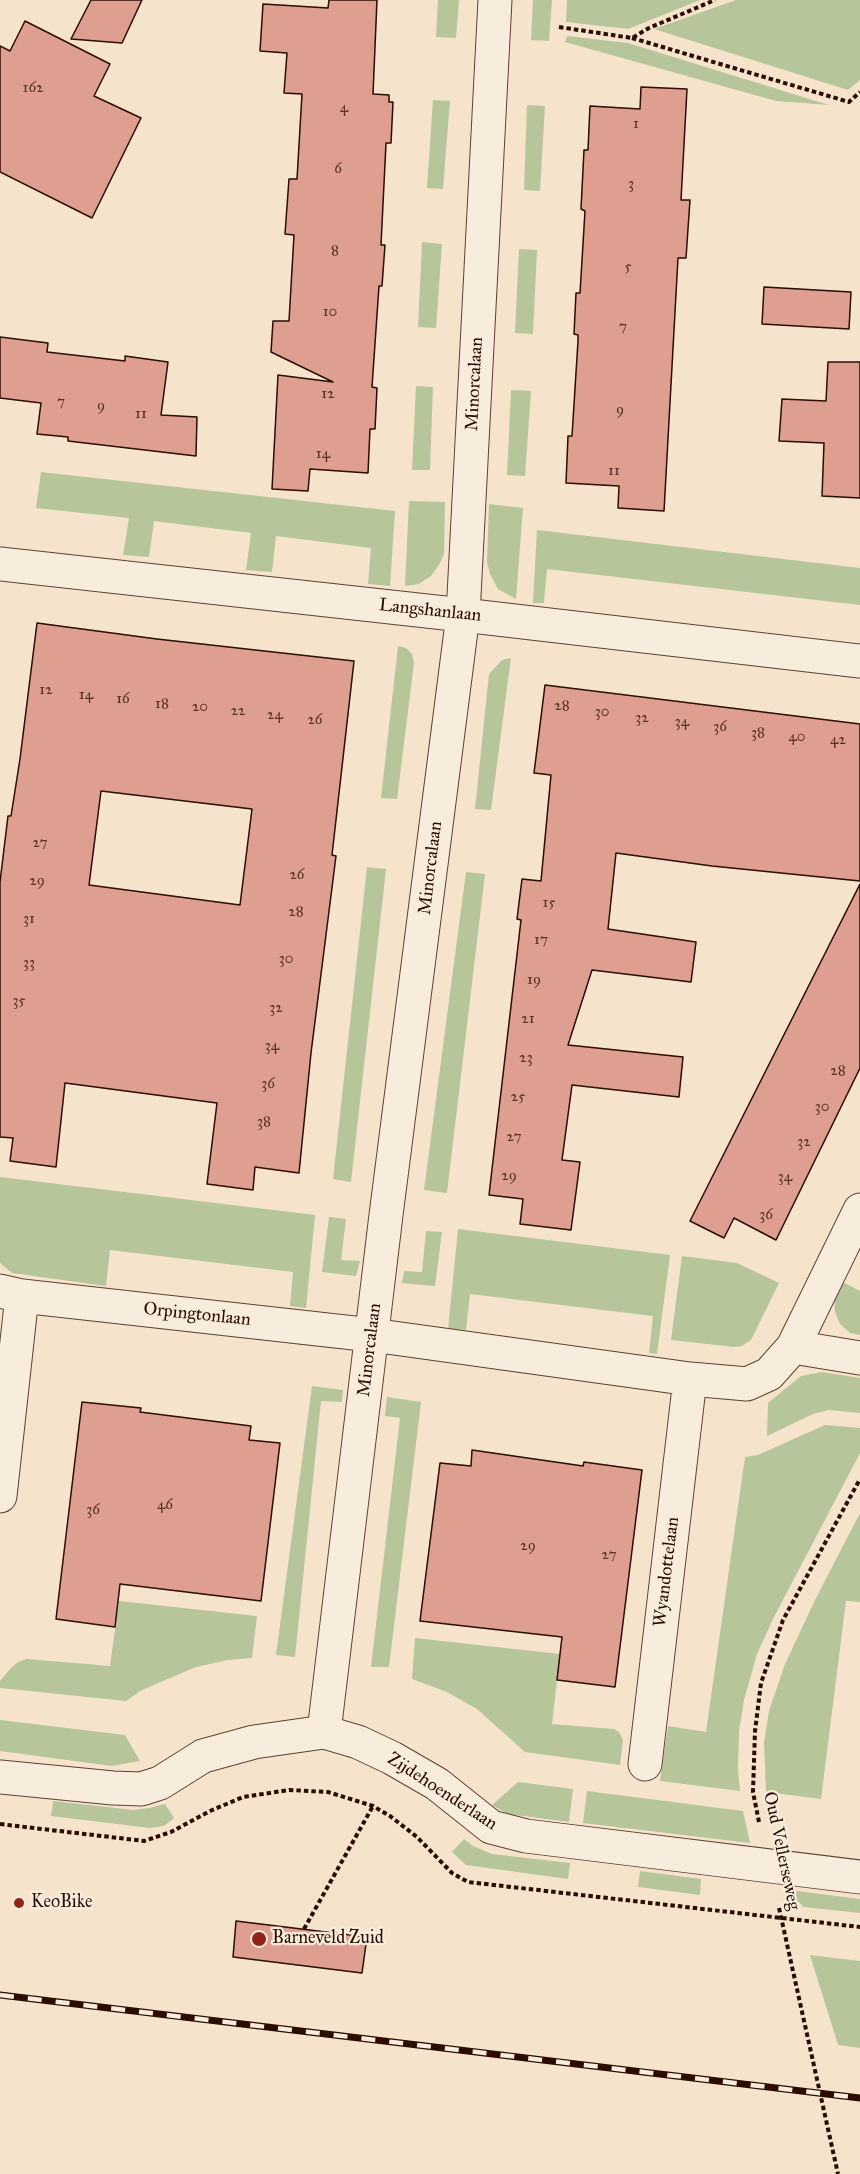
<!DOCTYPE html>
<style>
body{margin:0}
canvas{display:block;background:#f5e4cb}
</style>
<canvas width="860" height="2174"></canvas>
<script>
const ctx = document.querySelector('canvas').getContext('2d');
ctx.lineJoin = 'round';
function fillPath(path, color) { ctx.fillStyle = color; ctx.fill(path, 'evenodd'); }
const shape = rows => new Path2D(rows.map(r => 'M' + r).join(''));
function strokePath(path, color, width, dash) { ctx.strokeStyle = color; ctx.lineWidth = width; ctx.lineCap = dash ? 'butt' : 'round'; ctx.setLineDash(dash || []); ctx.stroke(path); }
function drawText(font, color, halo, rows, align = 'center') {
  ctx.font = font + ' "IM FELL Great Primer",serif'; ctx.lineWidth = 4.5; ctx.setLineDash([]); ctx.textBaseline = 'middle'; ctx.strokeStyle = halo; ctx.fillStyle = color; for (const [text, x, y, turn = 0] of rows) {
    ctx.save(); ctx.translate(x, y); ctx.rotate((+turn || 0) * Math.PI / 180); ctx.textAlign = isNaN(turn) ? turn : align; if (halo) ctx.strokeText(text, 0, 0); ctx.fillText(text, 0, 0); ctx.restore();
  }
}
fillPath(shape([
 [438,0,459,0,456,38,436,37],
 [533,0,552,0,549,41,531,40],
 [567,0,700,0,628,29,566,22],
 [736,0,860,0,860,80,848,90,654,29],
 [567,36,628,43,829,105,776,101,565,42],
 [433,100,450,101,443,189,427,188],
 [527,105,545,106,540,191,524,190],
 [422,242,442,244,436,328,418,327],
 [519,249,537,250,533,334,515,333],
 [416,386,433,387,430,470,412,470],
 [511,390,531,391,525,476,507,475],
 [41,472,395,511,390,586,368,584,371,548,276,536,272,572,246,570,251,533,154,521,149,557,123,555,129,518,36,508],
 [409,501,445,502,444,554,439,565,431,576,419,584,405,586],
 [489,504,523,508,516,599,498,589,490,574,487,562],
 [537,530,860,568,860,605,547,569,544,603,533,603],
 [398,646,406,648,412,654,414,663,397,799,381,798],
 [511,658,491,810,475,809,489,674,502,660],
 [367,867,386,869,351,1182,333,1179],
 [466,872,485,874,447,1193,424,1190],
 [0,1177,315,1215,306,1308,290,1306,293,1272,110,1250,106,1286,12,1273,0,1263],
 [329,1217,346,1219,341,1260,360,1261,356,1276,322,1272],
 [458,1229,670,1255,657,1354,649,1353,653,1316,470,1294,466,1330,448,1329],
 [426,1231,442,1232,435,1286,402,1283,404,1271,422,1272],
 [682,1256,737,1263,779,1283,751,1340,742,1346,734,1347,671,1340],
 [841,1281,860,1291,860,1335,850,1333,840,1324,835,1312,834,1298],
 [822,1372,860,1378,860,1413,829,1410,813,1414,767,1436,768,1403,801,1376],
 [312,1386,343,1390,342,1402,321,1401,295,1657,276,1655],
 [387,1397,421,1402,389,1667,371,1667,400,1418,385,1416],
 [825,1425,860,1428,860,1453,773,1619,757,1654,744,1700,739,1731,738,1769,740,1791,660,1781,668,1726,706,1732,745,1457,758,1455],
 [860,1513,860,1602,846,1601,821,1799,766,1792,764,1742,769,1711,785,1664,816,1598],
 [119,1601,257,1616,252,1658,228,1660,196,1667,142,1690,126,1701,0,1688,0,1681,11,1668,18,1662,27,1659,110,1666],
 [415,1638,560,1654,552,1724,614,1729,619,1732,623,1740,620,1765,525,1752,477,1709,447,1692,412,1679],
 [0,1720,125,1735,140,1761,112,1766,0,1751],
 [518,1782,573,1789,569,1822,508,1814,492,1805],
 [587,1791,743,1811,750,1843,583,1823],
 [53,1801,133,1810,149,1808,165,1804,174,1818,164,1826,150,1828,51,1816],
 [464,1839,473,1846,492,1854,570,1863,568,1879,466,1865,452,1852],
 [640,1871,701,1879,700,1895,638,1887],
 [789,1890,860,1899,860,1913,804,1907,790,1894],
 [810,1955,860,1961,860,2048,838,2045]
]), '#b7c59b');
const building = shape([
 [91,0,142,0,122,43,71,39,91,0],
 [329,0,377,0,373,94,389,95,389,102,393,102,391,143,386,143,381,245,385,245,382,286,379,286,372,387,377,388,375,429,370,429,368,473,310,469,308,491,272,489,278,375,333,382,271,352,273,321,289,321,294,235,285,234,289,179,297,179,302,94,284,93,287,53,260,51,263,4,328,8,329,0],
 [25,21,110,64,94,96,141,118,92,218,0,172,0,46,10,51,25,21],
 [641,87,687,89,681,200,690,200,686,258,678,258,664,511,618,508,619,486,566,483,568,436,572,436,578,341,578,335,574,334,576,293,580,293,585,211,581,209,584,150,588,150,590,106,640,109,641,87],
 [764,287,851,292,849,329,762,324,764,287],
 [0,337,48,343,47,352,125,361,125,356,168,362,161,415,197,417,196,456,68,441,68,437,37,434,41,403,0,398,0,337],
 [828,362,860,362,860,498,822,496,824,443,779,441,782,399,826,401,828,362],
 [37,623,157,639,354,661,332,855,336,856,311,1053,299,1173,255,1167,253,1190,207,1184,217,1103,65,1083,56,1167,10,1161,13,1138,0,1137,0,882,8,816,11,816,20,759,37,623],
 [101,791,252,809,240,905,89,885,101,791],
 [545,685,860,724,860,881,712,866,616,853,608,929,696,942,691,982,592,970,568,1045,683,1057,679,1097,572,1085,562,1160,580,1162,571,1230,520,1224,523,1199,489,1195,521,920,517,919,522,879,541,881,551,775,534,773,545,685],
 [860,884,860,1068,776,1240,734,1218,724,1238,690,1221,860,884],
 [82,1402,141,1408,140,1412,251,1426,249,1440,280,1443,261,1601,120,1584,115,1627,56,1619,82,1402],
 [472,1450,583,1466,584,1462,642,1470,615,1687,557,1680,562,1637,420,1621,440,1463,471,1466,472,1450],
 [236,1921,367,1937,362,1973,233,1957,236,1921]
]);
fillPath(building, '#de9f90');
strokePath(building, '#2a0c00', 1.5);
const minor = shape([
 [0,564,463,615,860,661],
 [0,1291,22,1296,372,1335,690,1379,747,1384,769,1374,793,1347,860,1210],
 [793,1347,860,1358],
 [0,1496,22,1296],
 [324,1732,386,1215,463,615,495,0],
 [645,1764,690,1379],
 [0,1777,113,1788,141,1789,160,1783,203,1756,254,1742,324,1732,358,1742,392,1758,437,1784,491,1827,526,1836,860,1877]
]);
strokePath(minor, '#5d4233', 35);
strokePath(shape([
 [559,27,632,38,649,28,715,0],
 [632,38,849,102,860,92],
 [759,1822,753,1792,755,1731,761,1683,783,1620,860,1479],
 [0,1824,144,1841,171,1832,210,1811,243,1797,289,1790,328,1792,373,1806,390,1816,417,1837,452,1873,468,1882,860,1927],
 [779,1908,838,2174],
 [304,1929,373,1806]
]), '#2a0c00', 4, [4.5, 3]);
strokePath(minor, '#f8eddd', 33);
const rail = shape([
 [0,1995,860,2098]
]);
strokePath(rail, '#2a0c00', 7);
strokePath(rail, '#f8eddd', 4.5, [14]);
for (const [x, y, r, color] of [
 [19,1903,6,"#8f2418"],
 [259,1939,8,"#8f2418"]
]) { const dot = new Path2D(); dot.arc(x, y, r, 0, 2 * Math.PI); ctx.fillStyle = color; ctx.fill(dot); strokePath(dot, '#f8eddd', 2); }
drawText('15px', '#573124', null, [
 ["162",33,88],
 ["4",344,108],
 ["1",636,124],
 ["6",338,169],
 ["3",631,184],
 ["8",335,251],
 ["5",628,267],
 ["10",330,312],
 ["7",623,327],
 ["12",328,394],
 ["7",61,402],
 ["9",101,406],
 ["9",620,410],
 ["11",141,414],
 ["14",323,454],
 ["11",614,471],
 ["12",46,690],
 ["14",86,695],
 ["16",123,699],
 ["18",162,704],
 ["28",562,706],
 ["20",200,707],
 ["22",238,711],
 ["30",602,712],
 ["24",275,715],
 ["32",642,718],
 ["26",315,720],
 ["34",682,722],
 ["36",720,727],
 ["38",758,733],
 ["40",797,737],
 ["42",838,740],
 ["27",40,843],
 ["26",297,875],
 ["29",37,881],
 ["15",549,903],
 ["28",296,912],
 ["31",29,919],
 ["17",541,940],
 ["30",286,959],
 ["33",29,963],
 ["19",534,980],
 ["35",19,1001],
 ["32",276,1008],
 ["21",528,1019],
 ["34",272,1046],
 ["23",526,1058],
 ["28",838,1071],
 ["36",268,1084],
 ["25",518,1097],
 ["30",822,1107],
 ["38",264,1122],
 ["27",514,1137],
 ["32",804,1142],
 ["29",509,1176],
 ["34",785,1177],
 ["36",766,1215],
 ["46",165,1505],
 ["36",93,1510],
 ["29",528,1546],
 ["27",609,1555]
]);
drawText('18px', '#2a0c00', '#f8eddd', [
 ["Minorcalaan",475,384,-87],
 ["Langshanlaan",430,611,6],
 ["Minorcalaan",431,868,-83],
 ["Orpingtonlaan",197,1315,6],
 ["Minorcalaan",370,1350,-83],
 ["Wyandottelaan",667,1572,-83],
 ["Zijdehoenderlaan",442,1792,33],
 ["Oud Vellerseweg",781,1851,78]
]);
drawText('18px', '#2a0c00', '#f8eddd', [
 ["KeoBike",31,1903],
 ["Barneveld Zuid",272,1939]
], 'left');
</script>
